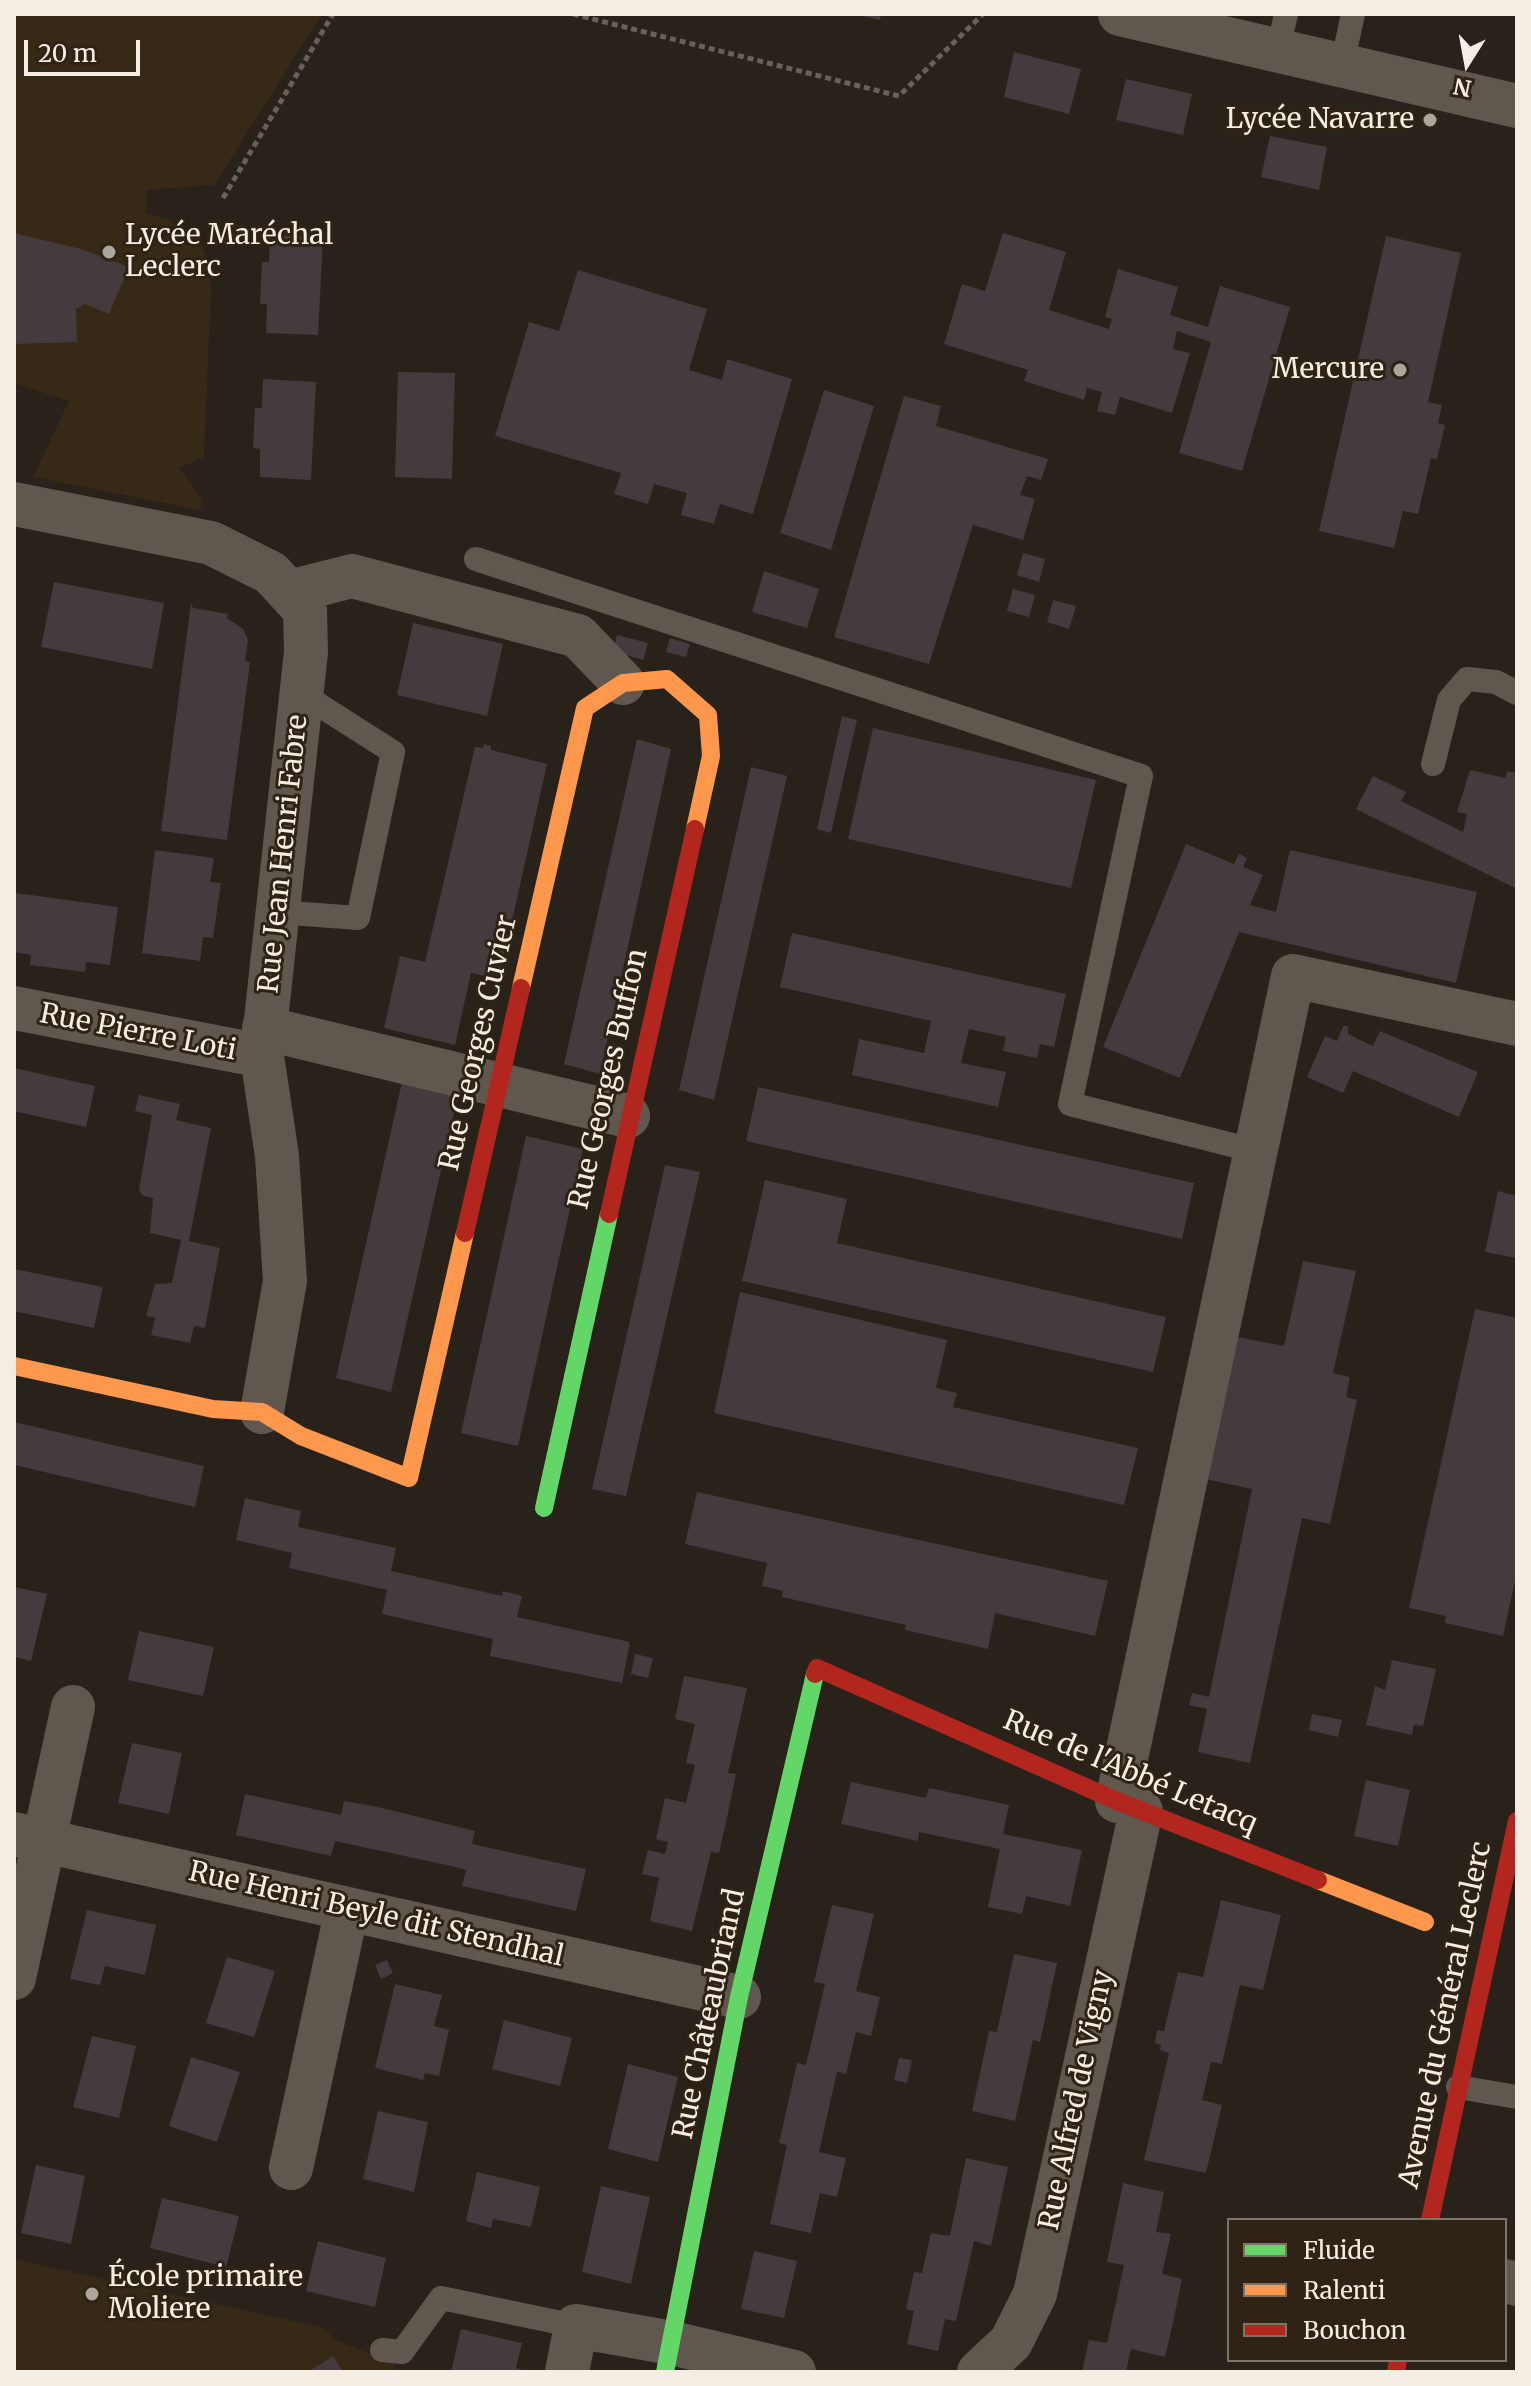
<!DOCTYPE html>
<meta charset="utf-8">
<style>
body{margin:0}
#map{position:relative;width:1531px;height:2386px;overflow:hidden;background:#28221b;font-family:Merriweather,serif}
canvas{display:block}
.frame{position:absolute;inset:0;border:16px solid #f4ede3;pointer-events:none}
.legend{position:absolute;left:1227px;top:2218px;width:280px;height:144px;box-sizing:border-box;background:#2e2315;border:2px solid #7d7467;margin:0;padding:10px 14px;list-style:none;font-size:24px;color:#f4ede3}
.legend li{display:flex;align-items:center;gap:16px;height:40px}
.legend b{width:40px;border:2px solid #7d7467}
.north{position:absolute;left:1427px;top:24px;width:80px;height:80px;-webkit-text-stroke:6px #2e2315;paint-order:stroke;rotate:191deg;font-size:22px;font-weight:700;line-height:32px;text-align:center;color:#f4ede3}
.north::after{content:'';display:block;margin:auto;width:28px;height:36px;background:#f4ede3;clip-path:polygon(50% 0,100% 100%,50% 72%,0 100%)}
.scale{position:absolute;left:24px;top:40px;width:116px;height:36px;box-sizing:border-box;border:4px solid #f4ede3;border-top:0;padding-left:10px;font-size:24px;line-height:28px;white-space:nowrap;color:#f4ede3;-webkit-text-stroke:6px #2e2315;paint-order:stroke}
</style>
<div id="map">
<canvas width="1531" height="2386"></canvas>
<div class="frame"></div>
<ul class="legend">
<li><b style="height:10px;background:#63d668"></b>Fluide</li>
<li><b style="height:10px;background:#ff974d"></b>Ralenti</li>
<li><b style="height:10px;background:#b3261e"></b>Bouchon</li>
</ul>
<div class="north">N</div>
<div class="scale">20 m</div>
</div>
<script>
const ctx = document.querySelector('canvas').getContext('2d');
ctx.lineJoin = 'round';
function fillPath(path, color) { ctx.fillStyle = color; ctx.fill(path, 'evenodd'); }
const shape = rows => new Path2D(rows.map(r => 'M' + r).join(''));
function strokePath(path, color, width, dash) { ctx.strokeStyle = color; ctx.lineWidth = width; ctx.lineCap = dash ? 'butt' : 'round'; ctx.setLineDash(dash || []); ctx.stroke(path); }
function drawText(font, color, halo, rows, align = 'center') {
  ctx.font = font + ' Merriweather,serif'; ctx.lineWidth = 6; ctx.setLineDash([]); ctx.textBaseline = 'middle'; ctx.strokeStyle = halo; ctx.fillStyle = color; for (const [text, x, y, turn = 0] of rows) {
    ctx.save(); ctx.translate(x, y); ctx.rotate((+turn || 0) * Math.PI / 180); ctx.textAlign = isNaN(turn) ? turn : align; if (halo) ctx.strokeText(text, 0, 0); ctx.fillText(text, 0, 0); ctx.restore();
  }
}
fillPath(shape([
 [14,14,322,14,214,185,147,190,146,213,168,219,201,241,208,263,211,289,204,457,179,468,203,500,200,510,33,477,69,401,14,383],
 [14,2259,325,2328,333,2339,395,2364,393,2372,14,2372]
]), '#362916');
fillPath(shape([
 [854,14,881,14,880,20],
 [1014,52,1081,69,1069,114,1004,97],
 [1126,79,1192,94,1183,135,1116,120],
 [1270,136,1327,147,1319,190,1261,177],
 [14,233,81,249,129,267,109,314,85,304,76,309,77,342,14,344],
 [1003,233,1066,252,1049,310,1109,329,1112,319,1105,317,1118,269,1178,287,1170,315,1208,327,1220,286,1290,307,1242,471,1179,453,1211,342,1177,331,1173,349,1190,353,1172,413,1120,397,1115,415,1097,411,1102,392,1087,388,1084,400,1024,381,1028,370,944,344,962,284,985,291],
 [270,235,323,237,318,335,266,333,267,304,260,304,262,262,269,262],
 [1386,236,1461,253,1428,402,1442,405,1438,423,1445,425,1437,459,1431,458,1418,514,1403,511,1394,548,1319,531],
 [578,270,707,309,689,370,722,380,727,359,792,379,753,514,720,504,714,524,681,515,687,493,654,484,648,504,614,494,621,473,495,436,529,322,559,331],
 [398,372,455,373,452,479,395,477],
 [263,379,316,382,311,480,260,477,260,449,253,448,255,408,262,408],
 [824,390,874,406,831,550,780,533],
 [904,396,941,406,936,426,1048,459,1041,480,1027,476,1020,495,1035,499,1023,540,973,525,929,664,834,637],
 [1023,553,1045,559,1039,582,1017,575],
 [764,571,819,589,807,628,752,612],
 [54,582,164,603,152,669,41,647],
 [1013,589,1035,595,1029,617,1007,611],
 [1053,600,1076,606,1069,629,1047,622],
 [191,603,193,608,228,614,227,618,243,629,248,640,245,661,250,662,227,840,161,831],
 [413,623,503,644,487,716,397,695],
 [617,635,648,643,643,660,613,651],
 [670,638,690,644,686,657,666,652],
 [842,716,857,720,831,833,817,829],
 [873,728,1096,780,1071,888,848,839],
 [637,739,671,749,600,1074,564,1064],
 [484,744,491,746,491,750,547,764,499,979,471,973,455,1045,384,1028,400,956,425,962,475,747,483,748],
 [751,767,787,776,714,1100,679,1090],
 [1470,770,1505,778,1507,771,1517,773,1517,889,1356,809,1373,776,1406,792,1401,801,1463,832,1467,814,1457,812],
 [1186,844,1234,864,1239,854,1247,858,1243,867,1263,875,1250,905,1276,912,1290,850,1477,892,1456,983,1239,932,1180,1078,1103,1047],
 [155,850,214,858,210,882,221,883,213,938,203,937,200,961,142,953],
 [16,893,118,907,110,965,86,962,85,972,30,965,31,955,14,952],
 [792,933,1066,994,1054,1047,1040,1044,1037,1058,1003,1051,1006,1037,969,1029,961,1063,1006,1072,998,1107,852,1075,859,1039,924,1053,931,1021,780,987],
 [1343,1026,1348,1026,1348,1034,1373,1046,1380,1031,1478,1072,1459,1117,1353,1071,1343,1093,1307,1077,1325,1036,1337,1041],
 [14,1068,95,1086,86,1127,14,1111],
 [402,1082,458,1095,391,1392,336,1378],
 [758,1087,1194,1183,1182,1239,746,1141],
 [139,1095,180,1104,176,1120,211,1128,189,1241,220,1248,205,1328,194,1326,190,1343,151,1335,155,1318,146,1316,155,1284,172,1283,181,1240,150,1233,153,1198,143,1196,139,1190,152,1115,135,1111],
 [526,1136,583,1149,518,1446,461,1433],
 [665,1165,700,1172,626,1496,592,1489],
 [765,1180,847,1199,837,1243,1166,1317,1153,1372,742,1281],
 [1498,1191,1517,1196,1517,1258,1485,1252],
 [1303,1261,1356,1271,1333,1373,1350,1377,1346,1397,1357,1400,1330,1524,1302,1518,1250,1763,1198,1752,1207,1709,1189,1705,1192,1693,1209,1697,1252,1489,1201,1478,1232,1336,1284,1346],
 [14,1269,103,1287,94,1328,14,1311],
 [740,1292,947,1340,936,1388,957,1393,953,1407,1138,1448,1124,1505,714,1413],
 [1475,1309,1517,1318,1517,1572,1503,1636,1445,1623,1446,1616,1409,1608],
 [14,1422,204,1466,195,1507,14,1465],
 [697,1492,1108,1581,1095,1636,995,1613,988,1649,905,1630,906,1625,782,1597,783,1591,762,1586,767,1563,685,1544],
 [245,1498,301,1511,298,1527,396,1548,391,1571,502,1596,503,1591,522,1596,517,1617,630,1642,622,1683,490,1656,493,1639,382,1614,387,1590,289,1568,292,1553,236,1540],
 [14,1587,47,1594,31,1661,14,1657],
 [139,1631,214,1647,203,1696,128,1680],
 [635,1654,653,1658,648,1678,631,1674],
 [1392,1660,1436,1669,1423,1726,1414,1725,1412,1735,1366,1725,1375,1686,1385,1690],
 [684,1676,747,1688,728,1773,736,1774,728,1813,719,1853,711,1852,692,1931,650,1921,659,1878,642,1874,648,1850,665,1854,668,1842,656,1839,665,1798,686,1803,695,1765,686,1763,695,1724,675,1719],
 [1312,1714,1342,1720,1338,1737,1309,1730],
 [132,1743,182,1753,169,1814,118,1803],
 [1366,1780,1410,1790,1398,1846,1354,1836],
 [851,1782,926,1798,929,1788,1009,1805,1003,1834,1082,1850,1070,1906,1026,1896,1022,1914,988,1907,1000,1849,919,1832,918,1841,841,1824],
 [245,1794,341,1815,344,1801,378,1807,475,1831,472,1844,586,1869,576,1911,462,1886,466,1870,451,1866,335,1841,331,1856,236,1835],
 [1221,1900,1281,1915,1263,1990,1240,1985,1222,2064,1211,2062,1202,2100,1222,2105,1206,2173,1144,2160,1169,2053,1160,2050,1161,2045,1155,2043,1157,2030,1164,2031,1178,1972,1203,1977],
 [832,1905,874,1914,856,1991,880,1997,871,2036,856,2032,846,2074,837,2072,819,2152,846,2158,837,2197,820,2193,811,2233,770,2224,787,2145,779,2143,797,2063,806,2065,825,1984,814,1982],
 [87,1910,156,1925,145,1975,105,1966,100,1985,70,1979],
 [1014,1954,1057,1963,1040,2042,1033,2040,1015,2121,972,2111,989,2031,997,2032],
 [227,1957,275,1971,254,2037,206,2023],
 [387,1960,393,1973,381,1979,375,1965],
 [395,1984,442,1995,434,2026,449,2030,439,2076,425,2073,423,2080,375,2068],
 [504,2020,572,2038,560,2086,492,2069],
 [92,2036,136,2046,119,2118,73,2107],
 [191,2057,240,2072,217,2142,169,2126],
 [899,2058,912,2060,907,2083,894,2080],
 [628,2064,678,2077,658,2162,608,2149],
 [378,2111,428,2122,414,2192,363,2179],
 [966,2158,1008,2167,991,2246,974,2241,956,2321,945,2319,938,2351,907,2344,914,2311,906,2309,914,2272,922,2273,931,2233,950,2236],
 [36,2165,85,2176,71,2244,21,2233],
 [477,2172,540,2187,531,2227,493,2219,491,2228,466,2221],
 [1123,2183,1164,2192,1156,2232,1171,2234,1162,2274,1182,2279,1174,2318,1165,2357,1131,2349,1126,2372,1082,2372,1089,2340,1107,2343,1124,2265,1107,2262],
 [601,2186,650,2197,631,2284,582,2272],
 [162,2198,239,2216,226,2267,150,2248],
 [318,2241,386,2258,375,2307,306,2291],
 [754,2251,797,2261,784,2318,741,2309],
 [461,2329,522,2343,516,2368,530,2372,451,2372],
 [333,2356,343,2372,308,2372]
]), '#433b3e');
strokePath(shape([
 [573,14,899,96,983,14],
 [223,198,333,14]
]), '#68615a', 5, [6, 4]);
strokePath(shape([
 [1278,50,1286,14],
 [1342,65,1353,14],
 [476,559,1141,776,1070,1104,1256,1151],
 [1433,764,1449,700,1467,679,1496,682,1517,693],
 [277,912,358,918,393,752,302,694],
 [1458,2087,1517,2097],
 [382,2350,402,2352,441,2298,576,2326]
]), '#60574e', 24);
strokePath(shape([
 [1120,14,1517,106],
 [14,504,211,543,271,573,305,610,306,652,262,1056,277,1156,285,1281,262,1412],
 [289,592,352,576,578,636,623,683],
 [14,1008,262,1056],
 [264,1028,628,1116],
 [1117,1801,1293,976,1517,1024],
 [14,1834,739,1997],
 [14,1978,73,1707],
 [291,2168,347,1909],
 [1505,2281,1517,2284],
 [567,2372,576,2326,672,2343,794,2372],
 [979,2372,1011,2342,1035,2294,1141,1811]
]), '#60574e', 44);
strokePath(shape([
 [544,1508,609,1214],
 [665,2372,739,1997,815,1674]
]), '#63d668', 18);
strokePath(shape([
 [521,988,585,708,623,683,667,679,708,715,711,756,695,829],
 [14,1366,213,1409,262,1412,301,1436,409,1478,465,1233],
 [1318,1880,1425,1922]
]), '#ff974d', 18);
strokePath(shape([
 [609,1214,695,829],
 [465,1233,521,988],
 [815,1674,817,1668,1117,1801,1318,1880],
 [1430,2220,1517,1821],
 [1396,2372,1398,2360]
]), '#b3261e', 18);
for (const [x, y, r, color] of [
 [1430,120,8,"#ada69d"],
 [109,252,8,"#ada69d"],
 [1400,370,8,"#ada69d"],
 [92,2294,8,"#ada69d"]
]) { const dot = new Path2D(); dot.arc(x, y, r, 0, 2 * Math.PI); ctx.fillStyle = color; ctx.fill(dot); strokePath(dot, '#2e2315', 3); }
drawText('28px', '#f4ede3', '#2e2315', [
 ["Lycée Navarre",1414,120],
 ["Lycée Maréchal",125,236,"left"],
 ["Leclerc",125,268,"left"],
 ["Mercure",1384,370],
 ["École primaire",108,2278,"left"],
 ["Moliere",108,2310,"left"]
], 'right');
drawText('28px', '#f4ede3', '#2e2315', [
 ["Rue Jean Henri Fabre",284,854,-84],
 ["Rue Pierre Loti",138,1033,11],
 ["Rue Georges Cuvier",479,1043,-77],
 ["Rue Georges Buffon",609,1079,-77],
 ["Rue de l'Abbé Letacq",1130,1773,23],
 ["Rue Henri Beyle dit Stendhal",376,1915,13],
 ["Rue Châteaubriand",710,2014,-78],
 ["Avenue du Général Leclerc",1446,2015,-78],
 ["Rue Alfred de Vigny",1077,2100,-78]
]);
</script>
